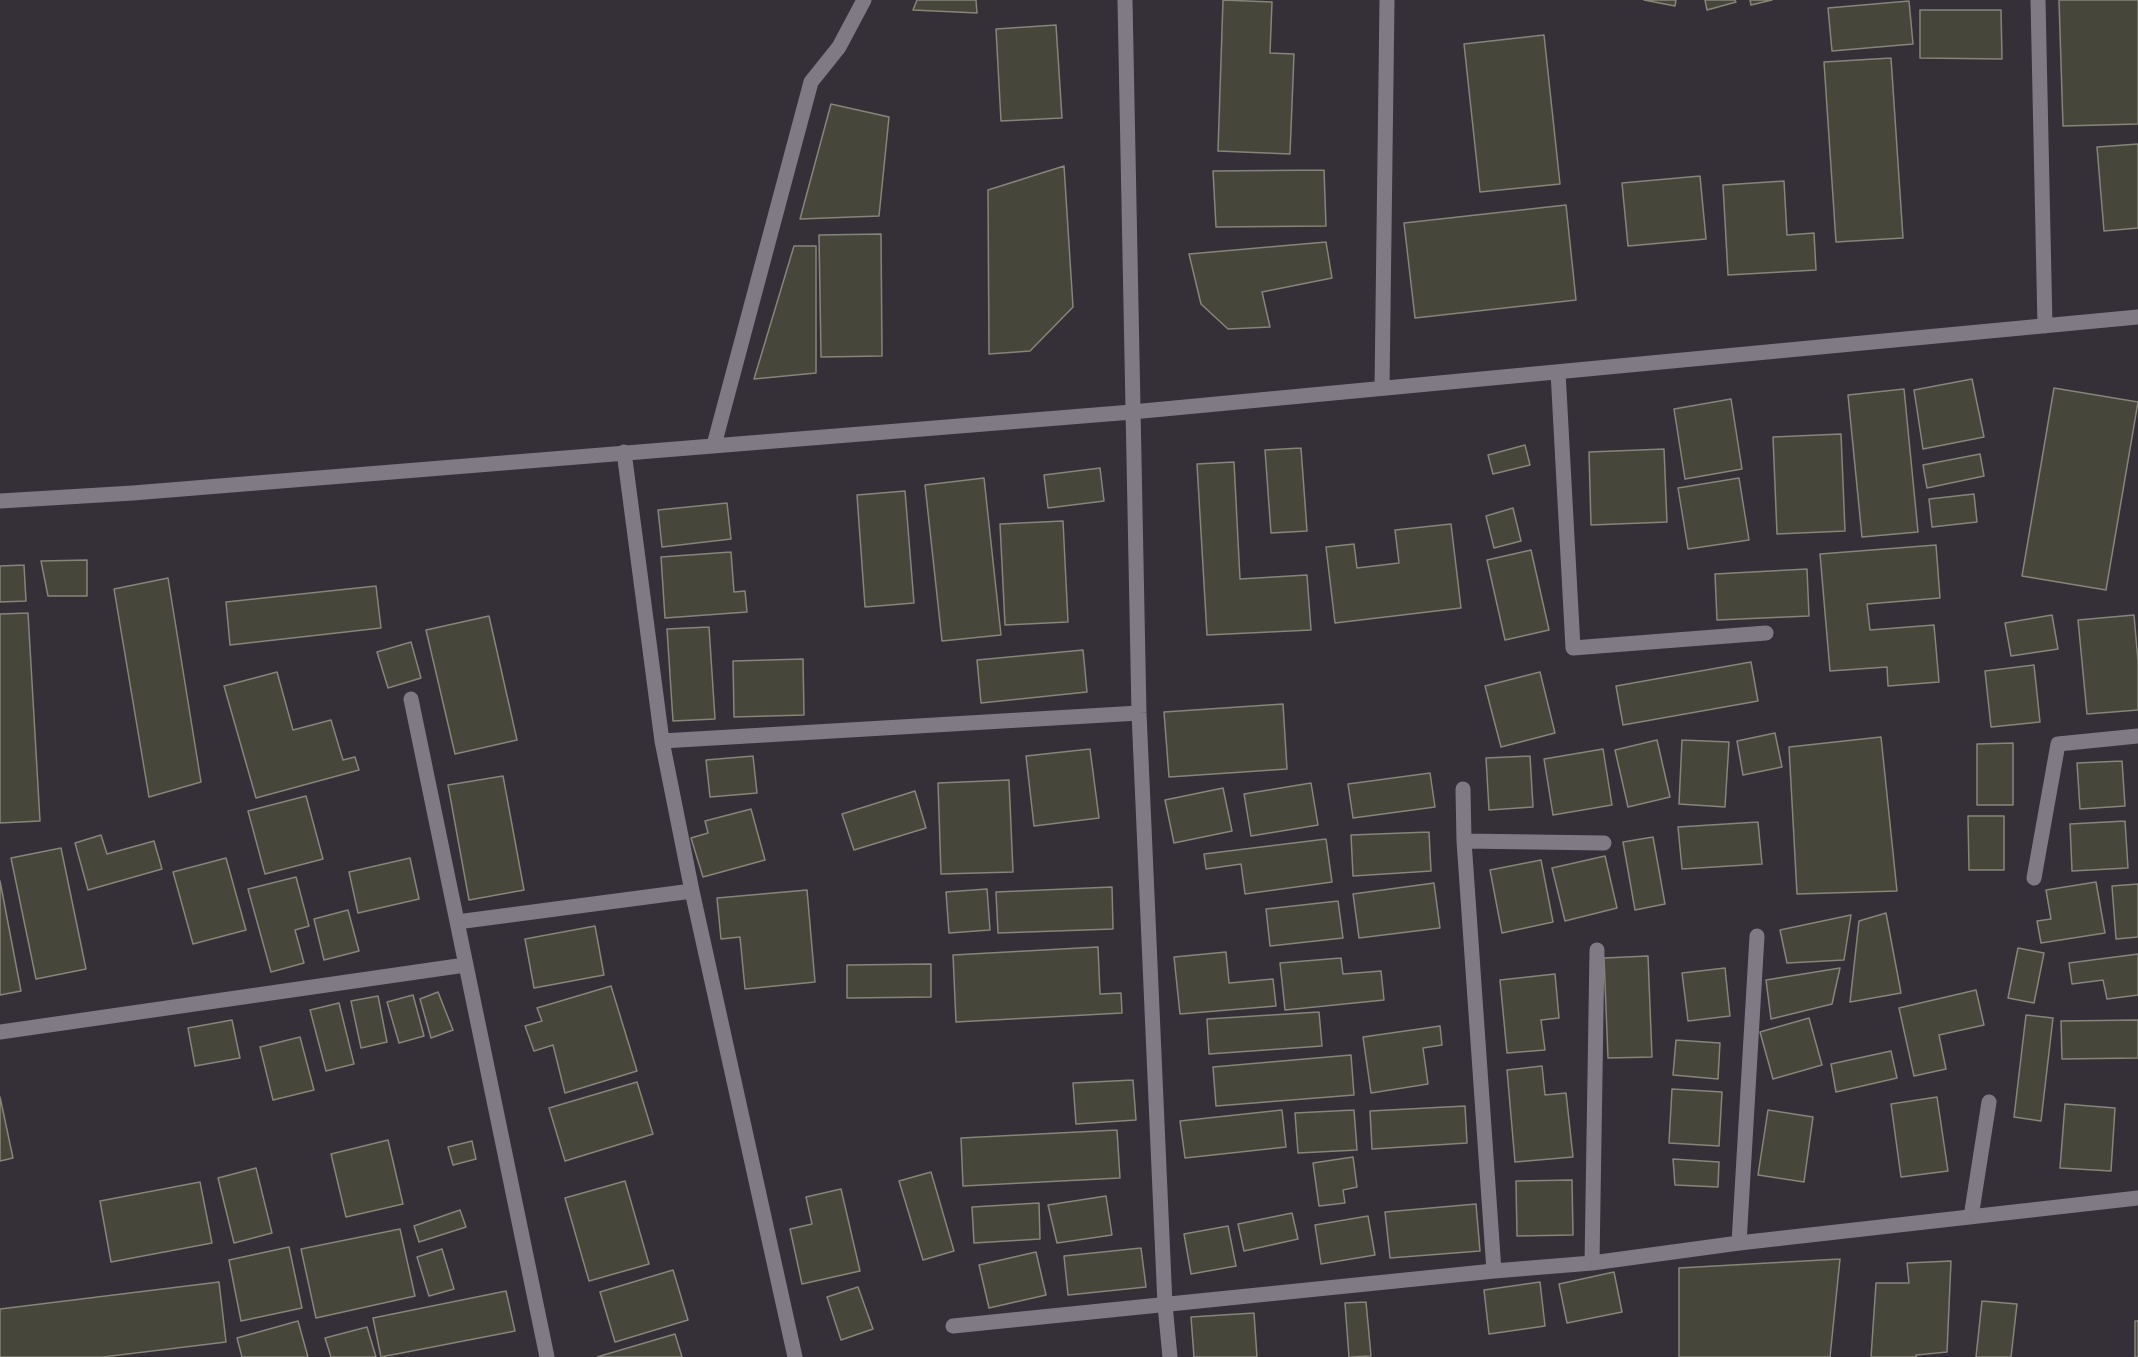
<!DOCTYPE html>
<style>
body{margin:0}
canvas{display:block;background:#352f38}
</style>
<canvas width="2138" height="1357"></canvas>
<script>
const ctx = document.querySelector('canvas').getContext('2d');
ctx.lineJoin = 'round';
function fillPath(path, color) { ctx.fillStyle = color; ctx.fill(path, 'evenodd'); }
const shape = rows => new Path2D(rows.map(r => 'M' + r).join(''));
function strokePath(path, color, width, dash) { ctx.strokeStyle = color; ctx.lineWidth = width; ctx.lineCap = dash ? 'butt' : 'round'; ctx.setLineDash(dash || []); ctx.stroke(path); }
const building = shape([
 [917,0,976,0,977,13,913,10,917,0],
 [1223,0,1272,2,1270,53,1294,54,1290,154,1218,151,1223,0],
 [1644,0,1676,0,1675,6,1644,0],
 [1705,0,1735,0,1736,2,1707,10,1705,0],
 [1750,0,1772,0,1751,5,1750,0],
 [2059,0,2138,0,2138,124,2063,126,2059,0],
 [1909,1,1913,44,1832,51,1828,8,1909,1],
 [1920,10,2001,10,2002,59,1920,58,1920,10],
 [1056,25,1062,118,1001,121,996,29,1056,25],
 [1544,35,1560,184,1480,192,1464,44,1544,35],
 [1891,58,1903,238,1836,242,1824,62,1891,58],
 [831,104,889,117,879,216,800,219,831,104],
 [2138,144,2138,228,2104,231,2097,147,2138,144],
 [1064,166,1073,307,1030,351,989,354,988,190,1064,166],
 [1324,170,1326,226,1216,227,1213,171,1324,170],
 [1700,176,1706,239,1628,246,1622,183,1700,176],
 [1784,181,1787,235,1814,233,1816,270,1728,275,1723,185,1784,181],
 [1566,205,1576,300,1415,318,1404,223,1566,205],
 [881,234,882,356,821,357,819,235,881,234],
 [1326,242,1332,278,1262,292,1270,327,1228,329,1201,304,1189,254,1326,242],
 [794,246,816,246,816,373,754,379,794,246],
 [1972,379,1984,437,1923,449,1914,390,1972,379],
 [2054,388,2138,402,2106,590,2022,576,2054,388],
 [1904,389,1918,532,1862,537,1848,395,1904,389],
 [1731,399,1742,469,1685,479,1674,409,1731,399],
 [1841,434,1845,531,1777,534,1773,437,1841,434],
 [1525,445,1530,465,1493,474,1488,455,1525,445],
 [1301,448,1307,531,1271,533,1265,450,1301,448],
 [1664,449,1667,522,1591,525,1589,452,1664,449],
 [1980,454,1984,476,1927,488,1923,465,1980,454],
 [1234,462,1240,579,1307,575,1311,630,1207,635,1197,464,1234,462],
 [1100,468,1104,501,1048,508,1044,475,1100,468],
 [984,478,1001,635,942,641,925,485,984,478],
 [1739,478,1749,540,1688,549,1678,488,1739,478],
 [905,491,914,603,865,607,857,495,905,491],
 [1974,494,1977,522,1932,527,1929,499,1974,494],
 [727,503,731,539,662,547,658,510,727,503],
 [1513,508,1521,541,1494,548,1486,516,1513,508],
 [1063,521,1068,622,1005,625,1000,524,1063,521],
 [1451,524,1461,608,1335,623,1326,547,1354,544,1357,568,1399,563,1395,530,1451,524],
 [1936,545,1940,598,1867,604,1870,630,1934,625,1939,682,1888,686,1887,667,1830,671,1820,554,1936,545],
 [1531,550,1549,630,1505,640,1487,560,1531,550],
 [731,552,734,592,745,591,747,612,665,618,661,557,731,552],
 [87,560,87,596,48,596,41,561,87,560],
 [24,565,26,601,0,602,0,566,24,565],
 [1807,569,1809,616,1717,620,1715,574,1807,569],
 [168,578,201,782,149,797,114,589,168,578],
 [376,586,381,628,230,645,226,602,376,586],
 [28,613,40,821,0,823,0,614,28,613],
 [2052,615,2058,649,2011,656,2005,623,2052,615],
 [2134,615,2138,661,2138,710,2087,714,2078,620,2134,615],
 [489,616,517,740,455,754,426,630,489,616],
 [709,627,715,719,673,721,667,629,709,627],
 [411,642,421,678,388,688,377,652,411,642],
 [1083,650,1087,692,981,703,977,660,1083,650],
 [803,659,804,715,734,717,733,661,803,659],
 [1751,662,1758,701,1623,725,1616,686,1751,662],
 [2034,665,2040,722,1991,727,1985,671,2034,665],
 [277,672,293,730,331,720,343,760,355,757,359,770,256,798,224,686,277,672],
 [1540,672,1555,733,1501,747,1485,686,1540,672],
 [1283,704,1287,769,1169,777,1164,712,1283,704],
 [1775,733,1782,767,1743,775,1737,741,1775,733],
 [1881,737,1897,891,1797,894,1789,747,1881,737],
 [1657,740,1670,797,1628,807,1615,750,1657,740],
 [1682,740,1729,742,1725,807,1679,804,1682,740],
 [2013,743,2013,805,1977,805,1977,744,2013,743],
 [1090,749,1099,818,1034,826,1026,756,1090,749],
 [1603,749,1612,805,1553,815,1544,759,1603,749],
 [753,756,757,793,710,797,706,760,753,756],
 [1530,756,1533,807,1489,810,1486,758,1530,756],
 [2122,761,2125,806,2080,809,2077,763,2122,761],
 [1430,773,1435,807,1353,818,1348,784,1430,773],
 [503,776,524,890,469,900,448,785,503,776],
 [1009,780,1013,872,941,874,938,783,1009,780],
 [1311,783,1318,825,1251,836,1244,794,1311,783],
 [1223,788,1232,831,1174,843,1165,800,1223,788],
 [915,791,926,828,854,850,842,814,915,791],
 [306,796,323,859,265,874,248,811,306,796],
 [751,809,765,860,703,877,691,838,708,833,705,821,751,809],
 [1968,816,2004,816,2004,870,1969,870,1968,816],
 [2125,821,2128,868,2072,871,2070,824,2125,821],
 [1758,822,1762,864,1682,869,1678,827,1758,822],
 [1429,832,1431,871,1353,876,1351,835,1429,832],
 [101,835,107,854,154,841,162,869,88,890,75,843,101,835],
 [1653,837,1665,904,1635,910,1623,842,1653,837],
 [1326,839,1332,882,1245,894,1241,864,1206,869,1204,854,1326,839],
 [61,848,86,969,36,979,11,858,61,848],
 [1605,856,1617,908,1565,921,1552,868,1605,856],
 [226,858,246,930,193,944,173,872,226,858],
 [410,858,419,899,358,913,349,872,410,858],
 [1541,860,1553,922,1502,933,1490,870,1541,860],
 [296,877,309,926,295,930,304,963,271,972,248,889,296,877],
 [0,881,21,991,0,995,0,881],
 [2096,882,2105,933,2041,943,2037,921,2051,919,2046,890,2096,882],
 [1434,883,1440,928,1359,938,1353,894,1434,883],
 [2138,884,2138,937,2116,939,2112,886,2138,884],
 [1112,887,1113,929,998,933,996,892,1112,887],
 [987,889,990,930,949,933,946,892,987,889],
 [807,890,815,982,745,989,740,937,721,939,717,898,807,890],
 [1338,901,1343,938,1270,946,1266,909,1338,901],
 [348,910,359,951,324,960,314,919,348,910],
 [1886,913,1901,993,1850,1002,1859,921,1886,913],
 [1851,915,1844,960,1787,963,1780,930,1851,915],
 [595,926,604,975,534,988,525,939,595,926],
 [1098,947,1100,994,1121,993,1122,1013,956,1022,953,955,1098,947],
 [2018,948,2044,953,2034,1003,2008,998,2018,948],
 [1226,952,1229,983,1273,979,1276,1006,1180,1014,1174,957,1226,952],
 [2138,954,2138,995,2107,999,2103,980,2072,984,2069,963,2138,954],
 [1648,956,1652,1057,1608,1058,1604,958,1648,956],
 [1341,958,1343,974,1381,971,1384,1000,1285,1010,1280,963,1341,958],
 [931,964,931,997,847,998,847,965,931,964],
 [1725,968,1730,1016,1688,1021,1682,973,1725,968],
 [1840,968,1832,1004,1771,1019,1766,980,1840,968],
 [1555,974,1559,1018,1541,1020,1545,1050,1507,1053,1500,980,1555,974],
 [611,986,637,1071,565,1093,553,1045,534,1051,525,1026,542,1021,537,1008,611,986],
 [1976,990,1984,1025,1939,1035,1946,1069,1914,1076,1899,1008,1976,990],
 [438,992,453,1030,431,1038,420,999,438,992],
 [413,995,424,1036,399,1043,387,1002,413,995],
 [378,996,387,1042,361,1048,351,1001,378,996],
 [339,1003,354,1064,326,1071,310,1010,339,1003],
 [1319,1012,1322,1046,1209,1054,1207,1019,1319,1012],
 [2026,1015,2053,1018,2041,1121,2014,1117,2026,1015],
 [1809,1018,1822,1065,1773,1079,1760,1032,1809,1018],
 [232,1020,240,1058,195,1066,188,1028,232,1020],
 [2138,1020,2138,1058,2062,1059,2061,1021,2138,1020],
 [1440,1026,1442,1045,1423,1048,1428,1084,1371,1093,1363,1037,1440,1026],
 [300,1037,314,1090,273,1100,260,1047,300,1037],
 [1676,1040,1720,1043,1718,1079,1673,1075,1676,1040],
 [1891,1051,1897,1078,1836,1092,1831,1064,1891,1051],
 [1351,1055,1354,1095,1216,1106,1213,1067,1351,1055],
 [1542,1066,1545,1095,1566,1093,1573,1157,1515,1162,1507,1070,1542,1066],
 [1133,1080,1136,1120,1076,1124,1073,1083,1133,1080],
 [637,1082,653,1134,565,1161,549,1108,637,1082],
 [1672,1089,1722,1092,1719,1146,1669,1143,1672,1089],
 [0,1097,13,1158,0,1161,0,1097],
 [1937,1097,1948,1171,1901,1177,1891,1104,1937,1097],
 [2065,1104,2115,1108,2111,1171,2060,1168,2065,1104],
 [1465,1106,1467,1143,1372,1149,1370,1111,1465,1106],
 [1282,1110,1286,1147,1185,1158,1180,1121,1282,1110],
 [1354,1110,1357,1150,1298,1153,1295,1113,1354,1110],
 [1768,1110,1813,1117,1804,1182,1758,1175,1768,1110],
 [1117,1130,1120,1178,963,1186,961,1138,1117,1130],
 [388,1140,403,1204,346,1217,331,1154,388,1140],
 [472,1141,476,1159,453,1165,448,1147,472,1141],
 [1353,1157,1357,1187,1343,1190,1345,1203,1319,1206,1313,1163,1353,1157],
 [1673,1159,1719,1162,1718,1187,1675,1185,1673,1159],
 [256,1168,272,1233,234,1243,218,1178,256,1168],
 [931,1172,954,1251,923,1260,899,1181,931,1172],
 [1572,1180,1573,1235,1517,1236,1516,1181,1572,1180],
 [625,1181,649,1264,589,1281,565,1198,625,1181],
 [200,1182,212,1243,111,1262,100,1201,200,1182],
 [841,1189,860,1271,802,1284,790,1229,812,1224,806,1197,841,1189],
 [1106,1196,1112,1235,1057,1243,1048,1205,1106,1196],
 [1039,1203,1040,1239,974,1243,972,1207,1039,1203],
 [1476,1204,1480,1251,1390,1258,1385,1212,1476,1204],
 [460,1210,466,1227,419,1242,414,1226,460,1210],
 [1292,1213,1298,1239,1244,1251,1238,1224,1292,1213],
 [1368,1216,1375,1255,1321,1264,1315,1225,1368,1216],
 [1228,1226,1236,1266,1191,1274,1184,1234,1228,1226],
 [400,1229,415,1296,316,1318,301,1249,400,1229],
 [289,1247,302,1308,241,1321,229,1260,289,1247],
 [1141,1248,1146,1287,1068,1295,1064,1256,1141,1248],
 [442,1249,454,1289,429,1296,417,1257,442,1249],
 [1036,1252,1046,1295,989,1308,979,1265,1036,1252],
 [1840,1259,1830,1357,1679,1357,1679,1268,1840,1259],
 [1951,1261,1947,1352,1916,1355,1916,1357,1871,1357,1876,1283,1909,1283,1907,1263,1951,1261],
 [673,1270,688,1320,615,1342,600,1292,673,1270],
 [1614,1272,1622,1312,1567,1323,1559,1284,1614,1272],
 [219,1282,226,1342,103,1357,0,1357,0,1309,219,1282],
 [1540,1282,1545,1326,1489,1334,1484,1290,1540,1282],
 [858,1287,873,1329,841,1340,827,1297,858,1287],
 [506,1291,515,1331,381,1357,373,1318,506,1291],
 [1982,1301,2017,1304,2011,1357,1976,1357,1982,1301],
 [1366,1302,1371,1356,1349,1357,1345,1303,1366,1302],
 [1254,1313,1257,1357,1194,1357,1191,1317,1254,1313],
 [298,1321,308,1357,242,1357,237,1338,298,1321],
 [2135,1321,2138,1321,2138,1357,2135,1357,2135,1321],
 [367,1327,376,1357,331,1357,325,1338,367,1327],
 [675,1334,682,1357,597,1357,675,1334]
]);
fillPath(building, '#47463b');
strokePath(building, '#868579', 1.5);
strokePath(shape([
 [1125,0,1139,713,1165,1305,1170,1357],
 [2038,0,2045,326],
 [1558,372,1573,648,1766,633],
 [1382,388,1387,0],
 [714,445,811,82,839,47,864,0],
 [624,452,662,741,692,891,795,1357],
 [0,501,133,493,1132,412,2138,317],
 [411,699,547,1357],
 [662,741,1139,713],
 [1463,789,1464,841],
 [2034,878,2058,744,2138,736],
 [457,922,692,891],
 [0,1032,465,965],
 [1971,1217,1989,1102],
 [1739,1243,1757,936],
 [1592,1263,1597,950],
 [1494,1271,1464,841,1604,843],
 [953,1326,1494,1271,1592,1263,1739,1243,2138,1198]
]), '#807a84', 15);
</script>
